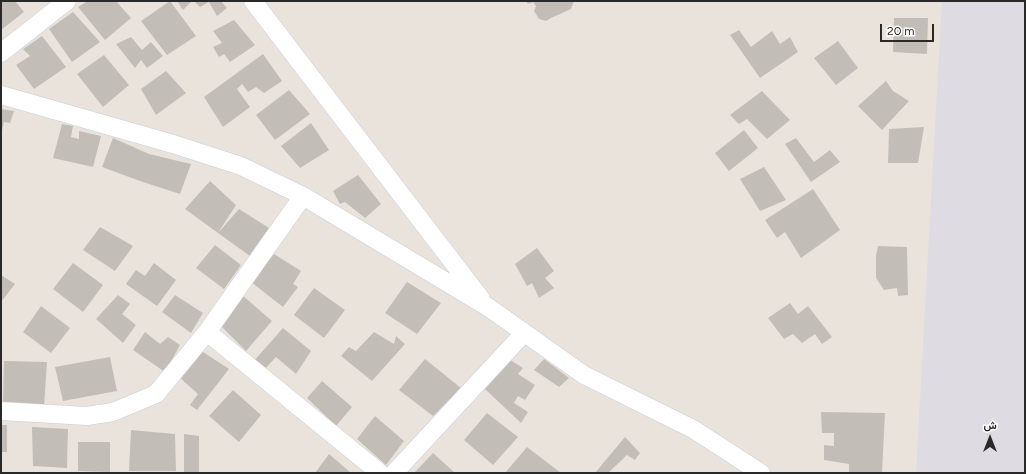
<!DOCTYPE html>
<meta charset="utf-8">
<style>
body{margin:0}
#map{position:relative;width:1026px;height:474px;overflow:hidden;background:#e9e3dc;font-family:Figtree,Vazirmatn,sans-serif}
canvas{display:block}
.frame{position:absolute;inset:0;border:2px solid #292929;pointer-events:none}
.north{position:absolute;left:970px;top:418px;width:40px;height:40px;-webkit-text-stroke:3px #fff;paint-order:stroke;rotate:0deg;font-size:11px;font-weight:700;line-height:16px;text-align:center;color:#292929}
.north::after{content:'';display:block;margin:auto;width:14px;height:18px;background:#292929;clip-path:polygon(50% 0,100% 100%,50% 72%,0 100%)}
.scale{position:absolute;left:880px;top:24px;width:54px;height:18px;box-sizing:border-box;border:2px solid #292929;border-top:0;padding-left:5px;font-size:12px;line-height:14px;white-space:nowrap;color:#292929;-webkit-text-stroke:3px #fff;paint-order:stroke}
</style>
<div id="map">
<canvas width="1026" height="474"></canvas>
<div class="frame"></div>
<div class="north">ش</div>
<div class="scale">20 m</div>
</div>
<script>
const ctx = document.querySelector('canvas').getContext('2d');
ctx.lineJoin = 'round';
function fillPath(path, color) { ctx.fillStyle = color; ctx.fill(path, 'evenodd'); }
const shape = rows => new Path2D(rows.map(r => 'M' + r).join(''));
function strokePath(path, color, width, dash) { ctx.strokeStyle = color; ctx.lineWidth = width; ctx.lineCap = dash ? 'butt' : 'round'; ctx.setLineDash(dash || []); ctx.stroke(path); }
fillPath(shape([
 [942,1,1025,1,1025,473,916,473]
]), '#dedce2');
fillPath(shape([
 [1,1,15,1,24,12,1,30],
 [88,1,116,1,131,18,105,40,78,7],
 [170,1,196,36,167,55,141,21],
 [177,1,192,1,183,10],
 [194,1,221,1,227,8,217,16,209,2,200,7],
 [526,1,574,1,571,9,551,18,546,21,539,19,534,11,536,6,533,2,528,4],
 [73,12,100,42,72,62,49,29],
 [894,18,928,18,927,54,893,52],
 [234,20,255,45,230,62,224,54,219,57,213,47,222,43,213,31],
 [739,30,751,47,772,31,780,44,790,37,798,52,760,78,730,35],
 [42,36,66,67,34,89,16,65,30,56,23,49],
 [131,37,142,50,151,42,163,56,147,68,141,60,135,68,116,44],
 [838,41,858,68,836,85,814,58],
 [263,54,282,81,264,93,256,87,248,92,242,84,237,89,250,107,223,127,204,97],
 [104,55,129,85,103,107,77,74],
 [166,71,186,93,156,115,141,89],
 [886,81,893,91,909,101,882,130,858,106],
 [289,90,310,114,275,140,256,115],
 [762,91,790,120,767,139,747,119,739,124,730,115],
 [1,109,14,111,10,123,4,122,2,130],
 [311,123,329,150,300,168,281,146],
 [62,124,73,126,71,137,79,139,79,131,101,136,93,167,53,158],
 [924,127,918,163,888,163,889,129],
 [744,130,758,148,729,171,715,153],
 [113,138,149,154,191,164,180,194,140,181,102,167],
 [796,138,814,162,830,150,840,162,811,182,785,144],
 [764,167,786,200,760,211,740,179],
 [358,175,381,204,365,218,345,202,340,204,333,191],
 [210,181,236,205,218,233,239,209,269,228,250,256,218,233,185,209],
 [813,189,840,230,801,258,785,232,777,238,765,220],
 [100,227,133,246,115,271,83,250],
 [215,245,241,265,224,289,196,268],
 [878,246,907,247,908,295,898,296,897,288,884,290,876,278,876,256],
 [537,248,554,271,545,278,554,288,539,298,532,283,527,286,515,264],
 [274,254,301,271,293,284,298,287,283,307,251,282],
 [73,263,103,285,83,312,53,289],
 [154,263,176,280,157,306,126,284,136,270,145,276],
 [1,275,15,284,1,302],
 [407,282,441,303,417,334,385,313],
 [314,288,345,310,324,338,294,315],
 [118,295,130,304,122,314,136,325,123,343,96,319],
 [175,295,203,313,191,333,162,312],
 [242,295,272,321,246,351,217,322],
 [790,303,798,314,808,306,832,337,822,344,815,334,802,343,793,334,784,339,768,318],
 [41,306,70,328,51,353,23,332],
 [283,328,311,351,296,374,276,357,262,372,252,363],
 [145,332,160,344,168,337,180,345,165,372,133,350],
 [374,332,394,344,396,336,405,344,372,381,341,356,349,347,356,351],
 [200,350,229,369,197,410,190,405,198,394,179,377],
 [110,357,117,391,63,401,55,367],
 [425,359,461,388,433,416,399,390],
 [544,359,569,378,559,387,534,370],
 [510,360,523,368,518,374,535,385,525,400,518,396,514,403,528,412,521,423,485,389],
 [4,361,47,362,44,407,3,404],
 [322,381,352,407,336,426,307,398],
 [233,390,261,415,239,442,209,416],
 [821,412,885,413,882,473,849,473,849,464,824,460,824,445,834,446,834,433,822,433],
 [487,413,518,437,493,465,464,440],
 [375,416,404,441,386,465,357,439],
 [1,425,7,425,7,452,1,452],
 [32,427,68,429,67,468,33,466],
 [131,430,175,434,176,471,129,471],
 [184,434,199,436,199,473,184,473],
 [625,437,640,453,635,460,627,455,608,473,595,473],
 [78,442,110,442,110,472,78,471],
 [527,447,561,473,505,473],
 [433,453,455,473,414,473],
 [329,454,351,473,315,473]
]), '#c2beb7');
const minor = shape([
 [253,1,481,299],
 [1,53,67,1],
 [1,95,173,144,241,166,303,196,488,307,584,375,693,429,761,473],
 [207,332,380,473],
 [1,411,87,416,113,412,156,394,207,332,303,196],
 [394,473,524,333]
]);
strokePath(minor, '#cacdd9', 19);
strokePath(minor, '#fff', 18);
</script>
